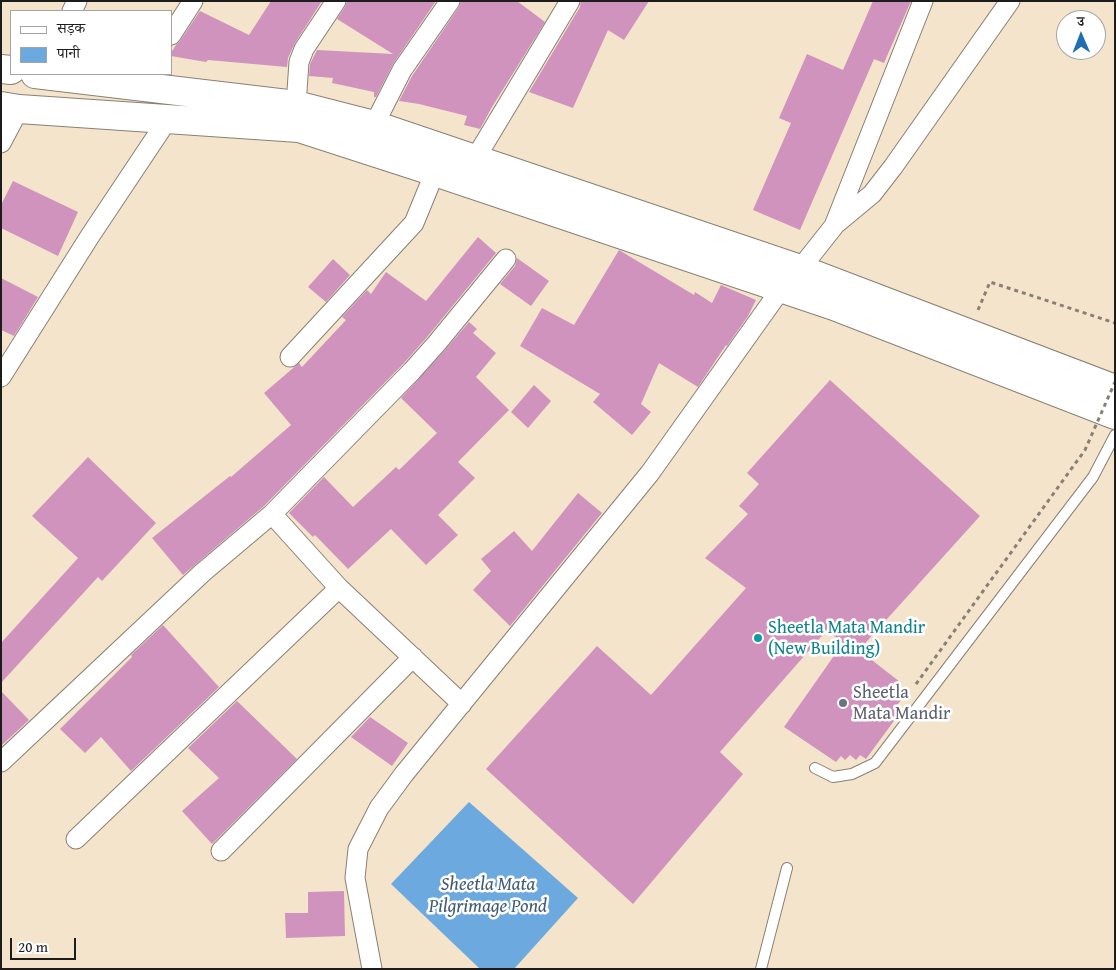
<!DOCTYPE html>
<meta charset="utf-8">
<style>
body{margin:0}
#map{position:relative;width:1116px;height:970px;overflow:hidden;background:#f5e4cc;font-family:"Gentium Book Plus","Noto Serif Devanagari",serif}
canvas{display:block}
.frame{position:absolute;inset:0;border:2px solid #1c1c1c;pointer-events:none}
.legend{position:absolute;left:10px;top:10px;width:162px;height:65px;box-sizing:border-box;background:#fff;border:1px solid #a4a4a4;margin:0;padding:6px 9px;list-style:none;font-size:15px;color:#1c1c1c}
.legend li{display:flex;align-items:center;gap:10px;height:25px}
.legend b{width:25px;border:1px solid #a4a4a4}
.north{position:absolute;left:1056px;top:10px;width:50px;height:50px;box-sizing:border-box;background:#fff;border:1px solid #a4a4a4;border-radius:50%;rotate:359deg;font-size:14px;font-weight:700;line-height:20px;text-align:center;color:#1c1c1c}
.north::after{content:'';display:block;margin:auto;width:18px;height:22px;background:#1f6fb2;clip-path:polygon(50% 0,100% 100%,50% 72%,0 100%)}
.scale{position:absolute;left:10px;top:938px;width:66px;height:22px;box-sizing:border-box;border:2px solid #1c1c1c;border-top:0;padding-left:6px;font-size:15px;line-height:18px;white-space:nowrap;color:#1c1c1c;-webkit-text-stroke:4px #fff;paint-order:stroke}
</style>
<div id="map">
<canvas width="1116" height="970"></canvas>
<div class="frame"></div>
<ul class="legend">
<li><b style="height:6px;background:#fff"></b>सड़क</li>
<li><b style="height:14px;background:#6ca9de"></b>पानी</li>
</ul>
<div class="north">उ</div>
<div class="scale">20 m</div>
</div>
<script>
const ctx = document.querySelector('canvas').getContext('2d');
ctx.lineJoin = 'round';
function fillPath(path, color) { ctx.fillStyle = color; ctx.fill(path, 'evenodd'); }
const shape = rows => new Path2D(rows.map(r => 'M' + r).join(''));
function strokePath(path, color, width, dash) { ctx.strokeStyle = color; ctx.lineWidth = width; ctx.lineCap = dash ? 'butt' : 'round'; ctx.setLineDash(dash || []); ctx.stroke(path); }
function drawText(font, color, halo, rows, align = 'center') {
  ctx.font = font + ' "Gentium Book Plus",serif'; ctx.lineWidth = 5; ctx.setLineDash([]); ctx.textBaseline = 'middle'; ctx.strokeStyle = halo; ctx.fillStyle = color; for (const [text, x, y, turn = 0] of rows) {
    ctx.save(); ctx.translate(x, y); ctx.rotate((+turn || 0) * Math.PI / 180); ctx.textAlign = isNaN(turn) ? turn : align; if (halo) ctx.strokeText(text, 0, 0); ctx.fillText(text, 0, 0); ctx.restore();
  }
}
fillPath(shape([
 [469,802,578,898,514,969,480,969,391,884]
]), '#6ca9de');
fillPath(shape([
 [271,1,322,1,295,43,288,58,287,67,208,60,206,62,171,56,171,53,176,45,180,41,200,11,249,35],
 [347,1,436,1,393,64,376,97,374,97,374,92,332,83,333,78,309,76,310,64,317,50,393,54,337,19,345,7],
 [461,1,517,1,545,22,492,107,480,129,464,125,467,116,419,104,399,101,412,76,459,7],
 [581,1,649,1,624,40,608,30,573,108,529,92,580,7],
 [873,1,911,1,884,63,874,59,800,230,753,210,791,123,779,118,807,54,843,70],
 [13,181,78,212,58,256,1,228,1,205],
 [478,237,496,253,428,336,404,363,264,506,183,575,152,538,230,476,231,477,291,425,264,393,299,363,302,367,346,320,342,317,367,290,371,294,386,272,426,301],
 [619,250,694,295,695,292,712,303,721,285,756,300,748,316,727,346,726,345,698,387,659,363,641,404,651,412,632,435,593,402,600,394,520,346,542,308,574,325],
 [517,258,549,281,531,306,500,284,515,266],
 [333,259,350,275,326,302,308,287],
 [1,278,38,297,14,336,1,330],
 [469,322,477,329,473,333,496,353,476,377,509,410,458,462,475,478,438,515,458,535,426,565,391,529,348,569,315,535,313,537,289,513,324,477,353,507,396,467,399,470,437,433,401,398,445,350],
 [830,380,980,516,859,650,900,682,896,686,901,690,897,695,902,699,897,705,902,710,866,759,860,755,856,760,850,755,845,760,841,756,836,762,784,727,843,643,827,630,720,752,743,774,633,904,486,769,597,646,651,695,746,588,705,558,748,514,739,506,759,484,747,473],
 [534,385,551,401,528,428,511,412],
 [88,457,156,523,102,581,98,577,1,683,1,643,78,558,32,516],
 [578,493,602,513,510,626,473,590,491,571,481,559,514,531,532,551],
 [163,625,219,687,131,771,101,737,85,753,60,729,132,657,131,655],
 [1,691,29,720,1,746],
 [237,701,297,759,212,844,182,811,219,778,188,748],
 [370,717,408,743,392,766,351,737],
 [344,891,345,936,286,938,285,913,308,913,308,892]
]), '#d093be');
const service = shape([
 [815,768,833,777,852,774,875,763,1093,477,1115,435],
 [761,969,787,868]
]);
const minor = shape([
 [72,11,77,1],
 [171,35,193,1],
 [296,105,299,62,304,49,336,1],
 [374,125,402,70,450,1],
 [1,143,19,109],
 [475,159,570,1],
 [837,223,872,194,893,167,1010,1],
 [800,269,834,226,923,1],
 [290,357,414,223,435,172],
 [1,377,90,236,168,119],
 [272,514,339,588,462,704],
 [1,762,202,573,272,514,412,371,437,343,506,259],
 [76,839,339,588],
 [221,851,413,657],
 [372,969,355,878,358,849,379,808,404,774,650,473,781,289]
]);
const secondary = shape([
 [1,69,11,70],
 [35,74,296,105,374,125,800,269,1115,389],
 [1,106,19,109,299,128,435,172,834,306,1115,415]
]);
strokePath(service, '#888074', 12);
strokePath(minor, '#888074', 21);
strokePath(secondary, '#888074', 30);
strokePath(shape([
 [978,310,990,282,1115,323]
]), '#888074', 3, [4, 4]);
strokePath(service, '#fff', 10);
strokePath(minor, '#fff', 19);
strokePath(secondary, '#fff', 28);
strokePath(shape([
 [916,684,1085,450,1115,382]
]), '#888074', 3, [4, 4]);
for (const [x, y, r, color] of [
 [758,638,5,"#0f9aa8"],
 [843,703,5,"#6b7280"]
]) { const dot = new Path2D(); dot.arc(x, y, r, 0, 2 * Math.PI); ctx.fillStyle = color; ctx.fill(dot); strokePath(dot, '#fff', 2); }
drawText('18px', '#0d838f', '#fff', [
 ["Sheetla Mata Mandir",768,628],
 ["(New Building)",768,649]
], 'left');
drawText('18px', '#5b616d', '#fff', [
 ["Sheetla",853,693],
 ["Mata Mandir",853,714]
], 'left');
drawText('italic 19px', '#405b73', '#fff', [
 ["Sheetla Mata",488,885],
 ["Pilgrimage Pond",488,907]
]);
</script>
